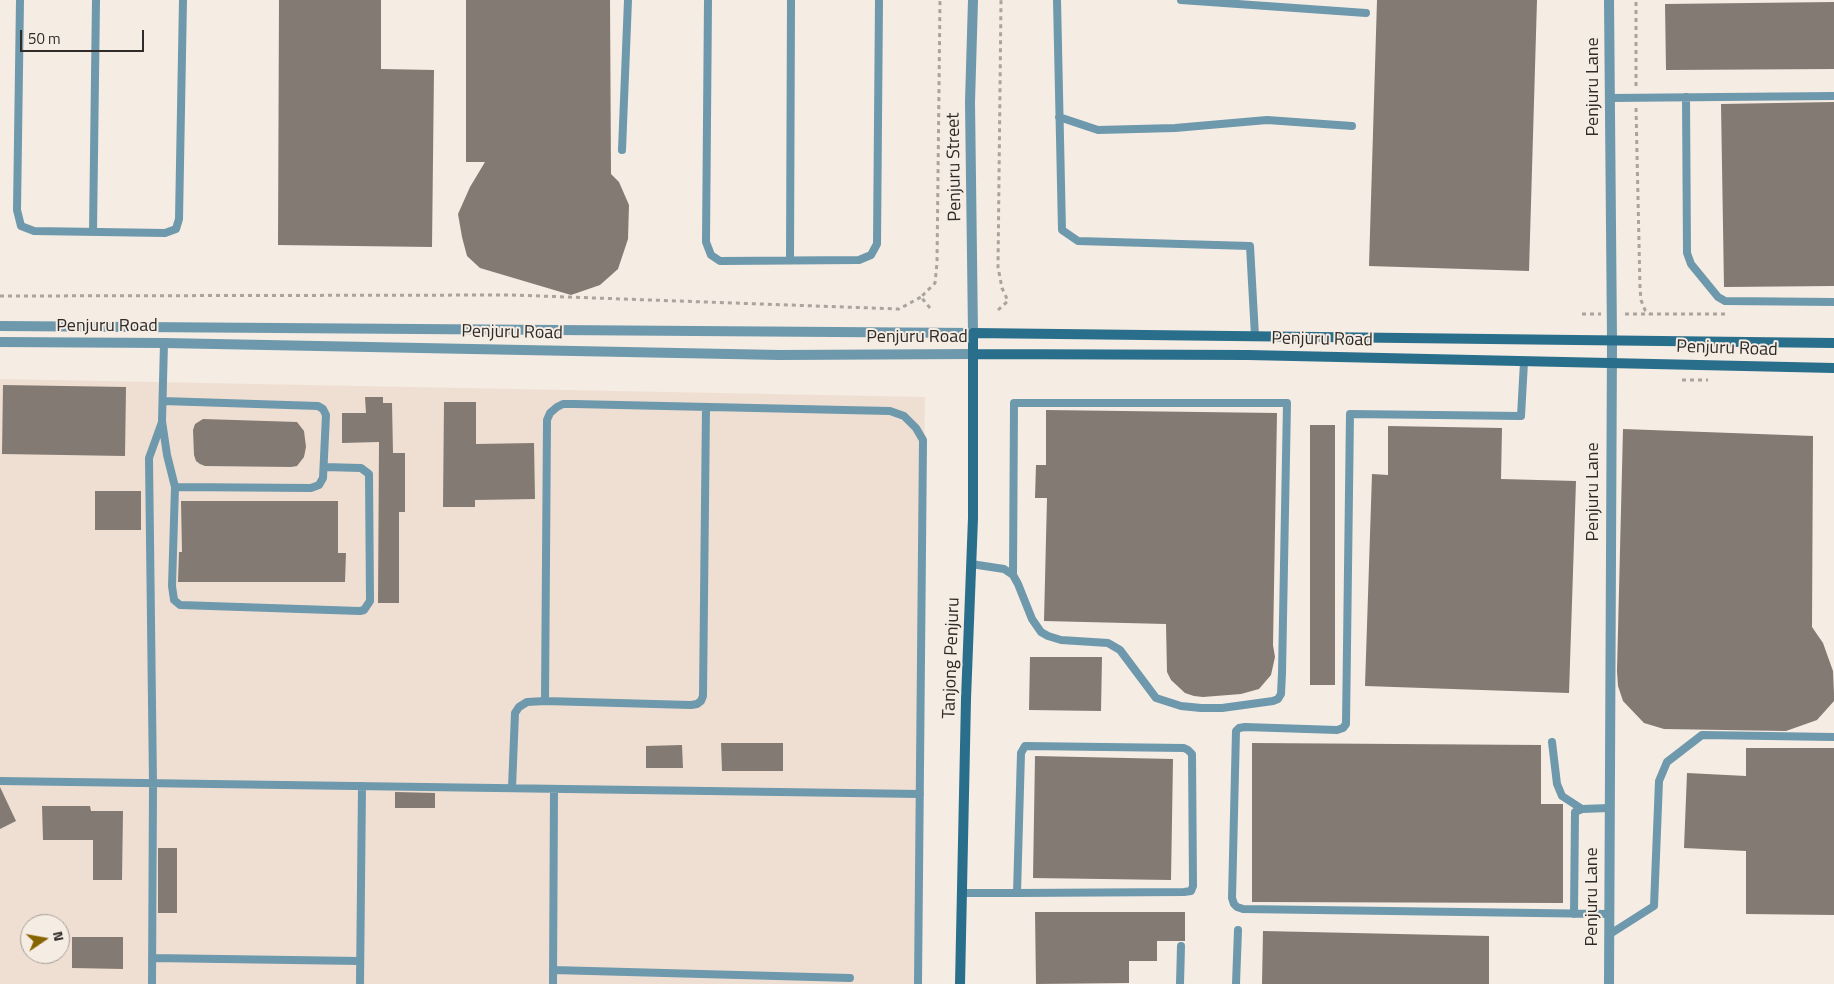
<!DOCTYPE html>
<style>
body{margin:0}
#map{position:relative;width:1834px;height:984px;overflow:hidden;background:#f5ece3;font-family:"Titillium Web",sans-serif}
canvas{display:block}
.north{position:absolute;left:20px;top:914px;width:50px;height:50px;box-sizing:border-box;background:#f5ece3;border:1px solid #a59f98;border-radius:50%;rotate:78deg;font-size:14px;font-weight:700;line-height:20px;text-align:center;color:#2e2b28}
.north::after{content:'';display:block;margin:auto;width:18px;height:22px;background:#876400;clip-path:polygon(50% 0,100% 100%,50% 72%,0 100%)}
.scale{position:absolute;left:20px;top:30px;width:124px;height:22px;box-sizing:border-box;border:2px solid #2e2b28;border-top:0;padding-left:6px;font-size:15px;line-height:18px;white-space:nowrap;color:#2e2b28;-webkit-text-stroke:4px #f5ece3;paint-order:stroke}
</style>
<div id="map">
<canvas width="1834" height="984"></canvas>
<div class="north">N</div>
<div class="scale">50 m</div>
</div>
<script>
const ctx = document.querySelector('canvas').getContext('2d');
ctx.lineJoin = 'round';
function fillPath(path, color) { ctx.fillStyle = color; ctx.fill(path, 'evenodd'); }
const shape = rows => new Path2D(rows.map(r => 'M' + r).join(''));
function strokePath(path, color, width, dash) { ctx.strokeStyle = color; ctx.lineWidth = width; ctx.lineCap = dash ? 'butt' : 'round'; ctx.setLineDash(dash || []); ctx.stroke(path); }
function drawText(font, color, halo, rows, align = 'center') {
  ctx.font = font + ' "Titillium Web",sans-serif'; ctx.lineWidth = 4; ctx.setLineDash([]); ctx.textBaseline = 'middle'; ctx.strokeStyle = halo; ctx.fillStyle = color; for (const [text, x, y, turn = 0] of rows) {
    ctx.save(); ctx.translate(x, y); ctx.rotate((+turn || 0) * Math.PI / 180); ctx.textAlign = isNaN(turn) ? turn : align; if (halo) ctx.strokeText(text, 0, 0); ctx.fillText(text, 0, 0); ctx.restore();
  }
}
fillPath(shape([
 [0,379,925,397,915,984,0,984],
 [30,924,60,924,60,954,30,954]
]), '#efdfd2');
fillPath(shape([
 [279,0,381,0,381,69,434,70,432,247,278,245],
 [466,0,610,0,611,174,619,182,629,205,628,239,618,269,600,285,571,295,480,268,467,256,462,237,458,214,470,187,485,162,466,162],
 [1377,0,1537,0,1529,271,1369,266],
 [1834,2,1834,69,1666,70,1665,4],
 [1834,102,1834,286,1724,287,1721,104],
 [3,385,126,387,125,456,2,454],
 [365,397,383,397,383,403,392,403,393,453,405,453,405,512,399,512,399,603,378,603,379,442,342,443,342,413,366,413],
 [444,402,476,402,476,444,534,443,535,499,475,500,475,507,443,507],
 [1046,410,1277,413,1273,645,1275,657,1271,675,1259,689,1241,694,1203,697,1194,696,1185,693,1171,680,1167,672,1166,624,1044,621,1047,498,1035,498,1036,465,1046,465],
 [203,419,297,422,304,431,306,447,304,457,297,466,291,467,205,466,200,464,196,461,194,455,193,430,195,424],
 [1310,425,1335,425,1335,685,1310,685],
 [1388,426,1502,428,1501,479,1576,481,1569,693,1365,686,1372,474,1388,475],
 [1623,429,1813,436,1812,627,1823,643,1833,671,1834,694,1834,701,1817,720,1786,731,1664,729,1644,723,1623,701,1618,686,1617,671],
 [95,491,141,491,141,530,95,530],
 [181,501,338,501,338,553,346,553,345,582,178,582,179,552,182,552],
 [1030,657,1102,657,1101,711,1029,710],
 [721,743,783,743,783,771,722,771],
 [1252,743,1541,745,1541,804,1563,804,1563,903,1252,902],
 [682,745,683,768,646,768,646,746],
 [1746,748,1834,748,1834,915,1746,914,1746,851,1684,848,1687,773,1746,776],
 [1035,756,1173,759,1171,880,1033,878],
 [0,787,16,821,0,829],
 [395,792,435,793,435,808,395,808],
 [42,806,90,806,91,811,123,811,122,880,93,880,93,840,43,840],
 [158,848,177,848,177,913,158,913],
 [1035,912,1185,912,1185,941,1157,941,1157,961,1129,961,1129,983,1036,984],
 [1263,931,1489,936,1489,984,1262,984],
 [72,937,123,937,123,969,72,968]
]), '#837a73');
strokePath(shape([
 [1636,86,1636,0],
 [1636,108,1640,288,1641,300,1645,310,1650,314],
 [0,296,512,295,899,309,921,297],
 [930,308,921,297,935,283,937,263,940,0],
 [998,310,1008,301,1002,288,998,267,1001,0],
 [1582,314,1601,314],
 [1625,314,1726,314],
 [1682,380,1708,380]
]), '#aba49e', 3, [4, 4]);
strokePath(shape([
 [20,0,17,210,21,226,34,231,165,233,176,229,179,219,183,0],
 [708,0,706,242,711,255,720,261,859,260,871,255,877,244,879,0],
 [1057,0,1062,230,1078,241,1250,246,1255,336],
 [1181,0,1366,13],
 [1686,97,1687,253,1691,264,1718,297,1725,301,1834,302],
 [1610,98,1834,96],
 [1059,117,1098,130,1175,128,1267,120,1352,126],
 [622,150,628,0],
 [93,232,96,0],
 [790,260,791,0],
 [164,343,162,421,167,455,175,487,172,586,174,600,180,605,360,611,364,610,370,601,369,474,361,468,324,467],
 [1524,362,1521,416,1350,414,1346,724,1343,728,1337,730,1245,727,1239,728,1236,731,1232,898,1234,904,1237,907,1243,909,1609,914],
 [163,401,318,406,323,409,326,415,323,478,319,485,311,488,175,487],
 [971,564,1004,569,1013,575,1018,584,1032,619,1041,632,1048,636,1061,640,1108,643,1120,650,1156,698,1181,706,1201,708,1222,708,1273,701,1278,699,1281,694,1282,673,1287,403,1014,403,1013,575],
 [545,701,547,420,550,413,557,407,563,404,574,404,890,411,904,416,916,428,923,440,918,984],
 [1552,742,1557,784,1562,796,1582,809],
 [0,781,920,794],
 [512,788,515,713,519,707,527,702,545,701,691,705,697,704,701,701,703,696,706,407],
 [961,893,1017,893,1184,892,1191,891,1193,886,1192,754,1188,750,1184,748,1025,746,1021,753,1017,893],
 [1574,914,1575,812,1582,809,1609,808],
 [1610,934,1654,906,1659,781,1667,762,1702,735,1834,737],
 [152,958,360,961],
 [553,970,850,978],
 [152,984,153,784,149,458,162,422],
 [360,984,362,786],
 [553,984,554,789],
 [1180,984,1181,946],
 [1236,984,1238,930]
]), '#6e98ac', 8);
strokePath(shape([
 [0,326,973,333,970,102,973,0],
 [0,342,164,343,780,355,974,354],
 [1609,984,1612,340,1609,0]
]), '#6e98ac', 10);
strokePath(shape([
 [974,354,1248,355,1834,368],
 [960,984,966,699,973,518,973,333,1834,343]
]), '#296e8b', 10);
drawText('18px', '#2e2b28', '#f5ece3', [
 ["Penjuru Lane",1594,87,-90],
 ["Penjuru Street",955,167,-91],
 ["Penjuru Road",107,327],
 ["Penjuru Road",512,333,1],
 ["Penjuru Road",917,338],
 ["Penjuru Road",1322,340,1],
 ["Penjuru Road",1727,349,2],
 ["Penjuru Lane",1594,492,-90],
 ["Tanjong Penjuru",952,658,-88],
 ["Penjuru Lane",1593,897,-90]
]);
</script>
